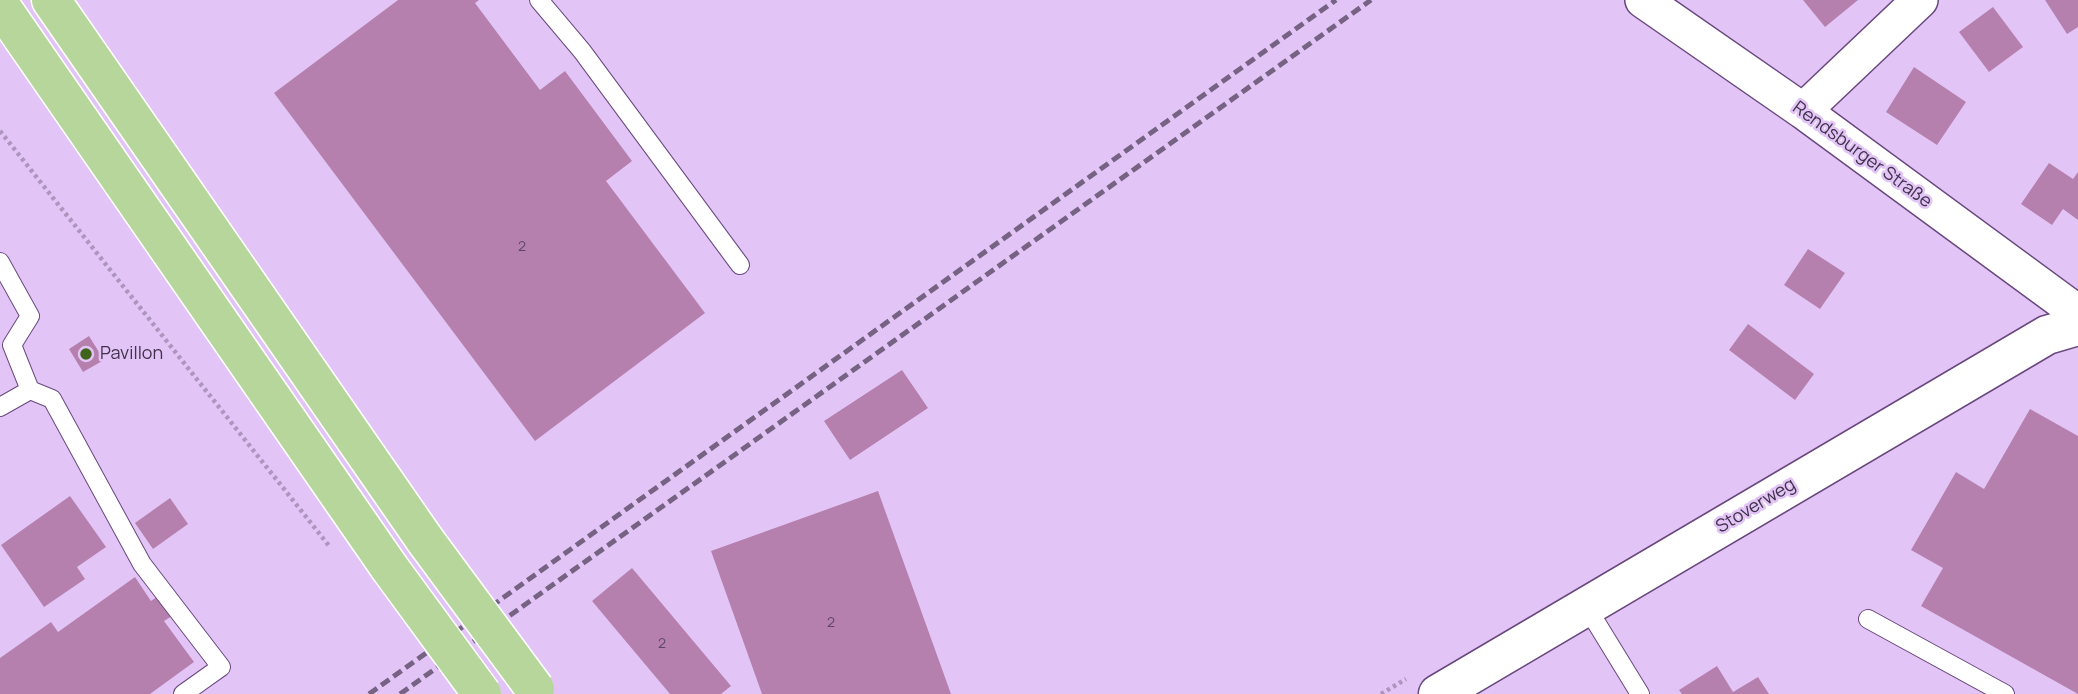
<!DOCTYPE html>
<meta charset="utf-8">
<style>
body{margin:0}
canvas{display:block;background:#e2c5f6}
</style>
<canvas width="2078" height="694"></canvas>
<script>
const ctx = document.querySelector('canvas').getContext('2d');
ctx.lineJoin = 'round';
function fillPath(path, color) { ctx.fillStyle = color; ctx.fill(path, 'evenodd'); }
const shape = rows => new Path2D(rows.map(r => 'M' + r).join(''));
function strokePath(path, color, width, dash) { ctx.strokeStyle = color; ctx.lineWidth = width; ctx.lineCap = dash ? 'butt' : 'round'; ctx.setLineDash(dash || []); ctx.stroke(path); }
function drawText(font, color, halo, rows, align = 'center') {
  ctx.font = font + ' Manrope,sans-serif'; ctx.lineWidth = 5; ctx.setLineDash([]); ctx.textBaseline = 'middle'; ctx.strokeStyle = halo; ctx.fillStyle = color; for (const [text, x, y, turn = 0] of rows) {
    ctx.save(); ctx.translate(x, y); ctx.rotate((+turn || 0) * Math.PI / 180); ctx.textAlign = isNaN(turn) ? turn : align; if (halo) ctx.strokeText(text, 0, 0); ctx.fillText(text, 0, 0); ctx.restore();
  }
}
fillPath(shape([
 [398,0,479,0,475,3,540,90,565,71,632,161,606,181,705,313,535,441,274,93],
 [1803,0,1858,0,1825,27],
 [2045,0,2078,0,2078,27,2067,34],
 [1993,7,2023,47,1989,72,1959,32],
 [1914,67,1966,102,1937,145,1886,112],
 [2049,163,2073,179,2078,172,2078,220,2063,209,2052,225,2021,204],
 [1808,249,1845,273,1820,309,1784,285],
 [1748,324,1814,374,1795,400,1729,350],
 [89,336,104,360,83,372,69,349],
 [902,370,928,408,850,460,824,421],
 [2030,409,2078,436,2078,694,1921,606,1943,568,1911,550,1956,472,1984,489],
 [878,491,951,694,762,694,711,551],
 [70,496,106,547,77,567,85,579,44,607,1,545],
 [170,498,188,524,153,549,135,523],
 [632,568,731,686,721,694,670,694,592,601],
 [135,577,151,601,158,596,172,616,164,621,194,662,150,694,0,694,0,658,51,622,58,632],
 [1717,666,1733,692,1758,677,1769,694,1682,694,1679,690]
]), '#b680ae');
const service = shape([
 [539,0,582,51,740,265],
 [0,262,30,316,12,345,30,390,0,407],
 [30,390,52,399,142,564,221,667,183,694],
 [1586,606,1640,694],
 [1868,619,2005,694]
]);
const minor = shape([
 [1643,0,1803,111,2078,313],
 [1803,111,1920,0]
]);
const tertiary = shape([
 [1438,694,2047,335,2078,326]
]);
const trunk = shape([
 [51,0,425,540],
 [0,5,389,567]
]);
strokePath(service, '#69487e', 20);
strokePath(minor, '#69487e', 38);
strokePath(tertiary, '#69487e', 41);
strokePath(trunk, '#fff', 41);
strokePath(shape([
 [0,131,330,547],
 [1381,694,1406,679]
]), '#ad95be', 4.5, [3.5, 3.5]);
strokePath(service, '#fff', 18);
strokePath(minor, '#fff', 35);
strokePath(tertiary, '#fff', 38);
strokePath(trunk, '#b7d69c', 38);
strokePath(shape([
 [369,694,1336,0],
 [400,694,1371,0]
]), '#766383', 5, [10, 5]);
const trunkBridge = shape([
 [425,540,535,689],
 [389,567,482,694]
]);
strokePath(trunkBridge, '#fff', 41, []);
strokePath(trunkBridge, '#b7d69c', 38);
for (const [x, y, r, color] of [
 [86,354,7,"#41641c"]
]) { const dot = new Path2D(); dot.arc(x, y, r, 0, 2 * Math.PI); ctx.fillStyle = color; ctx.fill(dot); strokePath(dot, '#e2c5f6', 2.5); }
drawText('14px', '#5f4664', null, [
 ["2",522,247],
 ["2",831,623],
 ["2",662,644]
]);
drawText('18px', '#42334c', '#e2c5f6', [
 ["Rendsburger Straße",1862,155,36],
 ["Stoverweg",1756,506,-31]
]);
drawText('18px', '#42334c', '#e2c5f6', [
 ["Pavillon",100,354]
], 'left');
</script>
